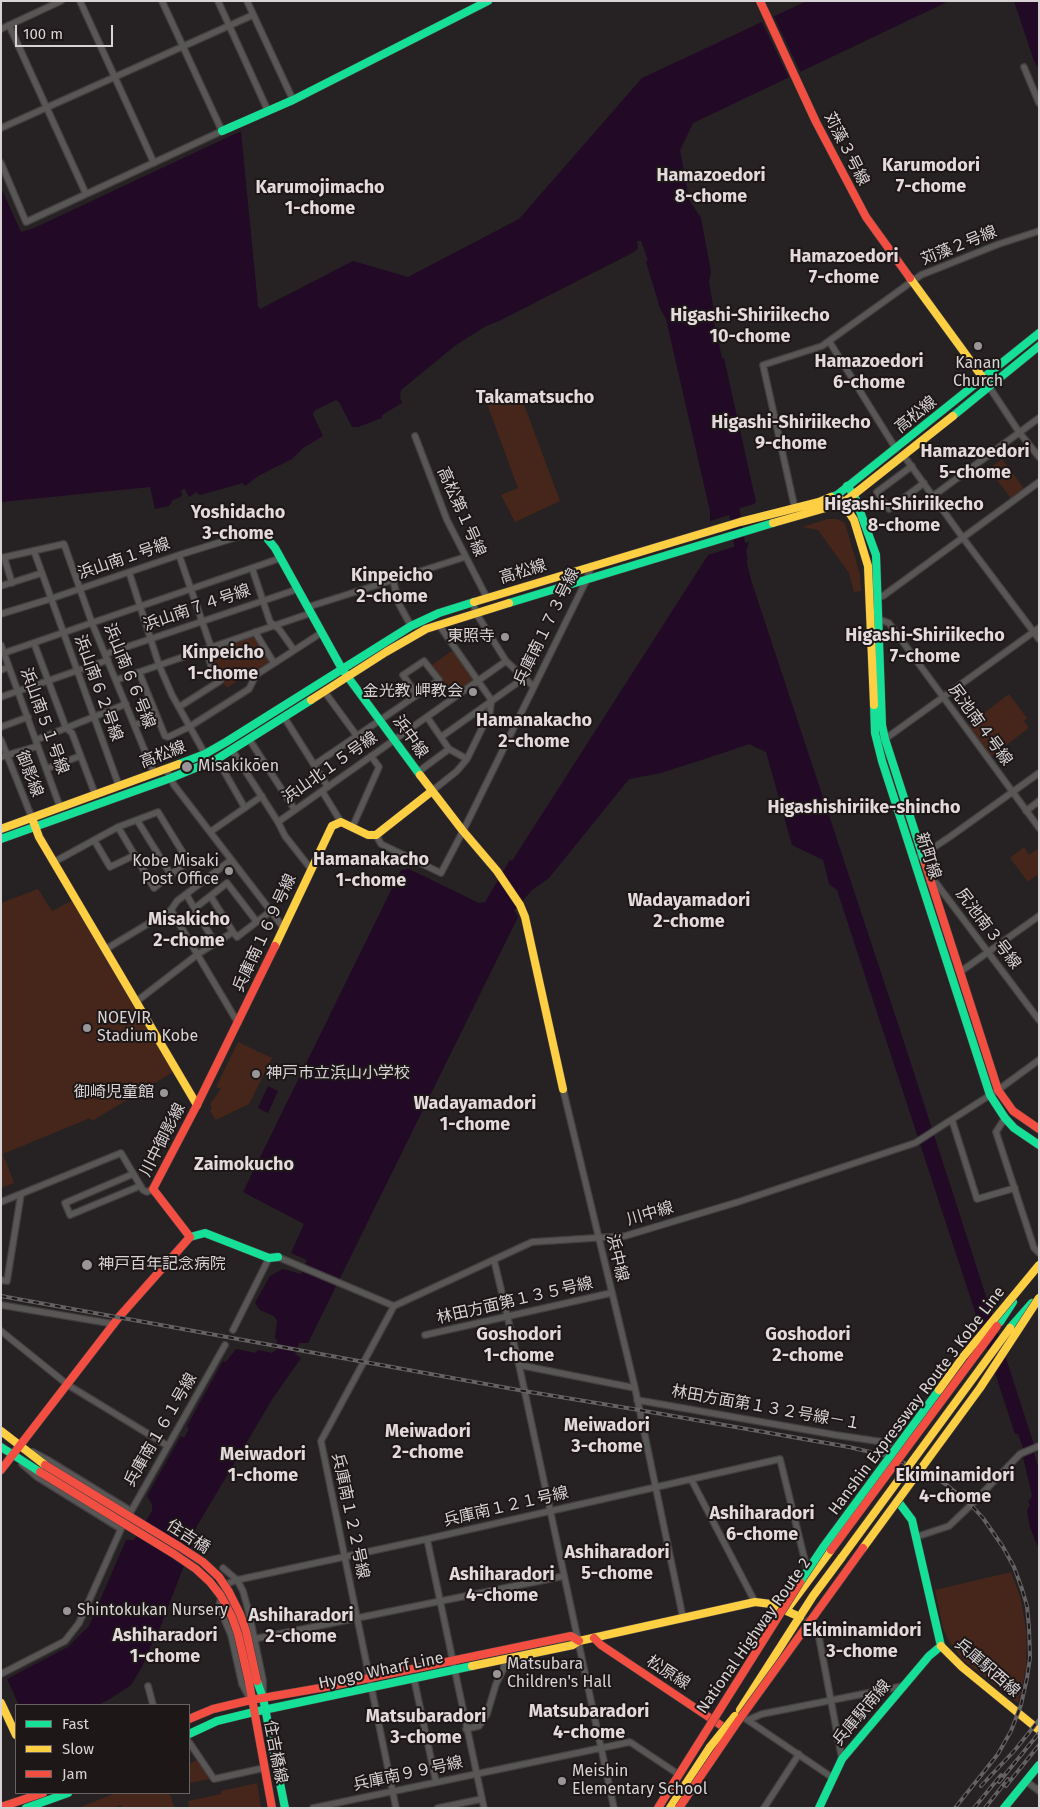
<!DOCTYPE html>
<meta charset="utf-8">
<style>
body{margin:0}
#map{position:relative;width:1040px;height:1809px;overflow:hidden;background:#262123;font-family:"Fira Sans",sans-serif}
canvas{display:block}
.frame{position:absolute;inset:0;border:2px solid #d8d3d4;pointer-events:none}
.legend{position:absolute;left:15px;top:1704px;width:175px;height:90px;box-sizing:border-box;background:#1d1718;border:1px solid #686263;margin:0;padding:6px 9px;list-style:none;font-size:15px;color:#d8d3d4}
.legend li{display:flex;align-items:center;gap:10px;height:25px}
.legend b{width:25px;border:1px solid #686263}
.scale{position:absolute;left:15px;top:25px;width:98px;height:22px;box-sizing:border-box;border:2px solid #d8d3d4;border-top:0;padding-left:6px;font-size:15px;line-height:18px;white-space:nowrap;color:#d8d3d4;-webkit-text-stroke:4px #1d1718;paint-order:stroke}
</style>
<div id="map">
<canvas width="1040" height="1809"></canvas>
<div class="frame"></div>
<ul class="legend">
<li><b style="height:6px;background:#16e098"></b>Fast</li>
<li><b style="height:6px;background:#ffcf43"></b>Slow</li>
<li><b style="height:6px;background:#f24e42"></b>Jam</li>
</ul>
<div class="scale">100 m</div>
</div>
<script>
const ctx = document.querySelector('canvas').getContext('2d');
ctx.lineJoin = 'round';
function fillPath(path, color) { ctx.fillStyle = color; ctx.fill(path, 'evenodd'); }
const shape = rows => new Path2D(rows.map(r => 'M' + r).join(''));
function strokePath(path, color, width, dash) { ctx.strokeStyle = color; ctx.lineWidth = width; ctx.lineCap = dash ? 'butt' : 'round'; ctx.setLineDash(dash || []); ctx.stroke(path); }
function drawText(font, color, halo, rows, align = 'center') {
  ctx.font = font + ' "Fira Sans","Noto Sans JP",sans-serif'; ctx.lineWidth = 4; ctx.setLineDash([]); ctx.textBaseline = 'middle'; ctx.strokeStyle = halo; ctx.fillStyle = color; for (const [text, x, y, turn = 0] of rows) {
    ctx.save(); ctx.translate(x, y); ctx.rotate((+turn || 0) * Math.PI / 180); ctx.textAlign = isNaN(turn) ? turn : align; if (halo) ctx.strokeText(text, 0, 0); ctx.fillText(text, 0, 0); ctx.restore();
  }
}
fillPath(shape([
 [519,391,560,501,515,522,501,495,518,488,487,404],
 [1002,459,1025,490,1012,500,989,469],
 [828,519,837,519,845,523,860,575,861,591,854,592,849,573,818,530,802,527],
 [251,636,254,638,268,659,268,663,252,673,246,682,243,677,227,688,214,669,209,653,210,650],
 [453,650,474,681,453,695,432,665],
 [1009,694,1027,718,1024,721,1029,728,990,757,967,726],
 [1024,847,1029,855,1039,848,1039,876,1037,875,1028,882,1010,858],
 [38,889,52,911,73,900,173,1072,92,1121,90,1118,3,1154,14,1183,1,1188,1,903],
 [238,1042,272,1058,249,1104,216,1120,210,1111,212,1107,210,1104,221,1089,216,1087],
 [1011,1572,1021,1599,1026,1631,1026,1669,1018,1703,964,1661,950,1643,943,1628,935,1590],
 [197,1760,210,1779,189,1783,189,1764],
 [257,1783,261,1808,189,1808,188,1801,221,1794,221,1791],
 [116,1793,170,1793,174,1808,122,1808,121,1805,113,1808,78,1808]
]), '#46261b');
fillPath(shape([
 [807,1,949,1,693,123,680,150,689,200,701,218,711,272,709,282,715,317,713,318,722,358,724,358,756,502,754,504,740,508,738,512,710,521,710,511,666,319,660,308,646,262,648,260,641,241,637,241,638,248,634,252,499,321,486,326,456,345,401,390,400,398,402,403,382,415,382,418,358,427,352,427,339,402,336,400,314,411,313,415,323,436,303,448,292,459,258,476,245,486,243,483,200,495,196,492,189,497,185,489,181,490,182,496,173,500,169,506,155,509,150,487,1,502,1,188,21,232,34,228,241,131,258,306,260,309,353,261,408,277,519,219,642,78],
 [1014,1,1039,1,1039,69,1034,61],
 [749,542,745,555,751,580,904,1042,1036,1451,1034,1453,1039,1470,1039,1550,1030,1527,1027,1511,1030,1505,1028,1502,1032,1496,1023,1457,1026,1456,1018,1434,1015,1434,837,890,829,884,823,860,792,845,766,752,749,744,720,754,661,773,629,779,549,878,532,890,514,910,518,917,308,1343,299,1343,295,1354,301,1358,273,1398,197,1526,192,1541,192,1545,156,1638,153,1641,142,1667,131,1685,110,1699,98,1705,19,1705,7,1679,68,1647,89,1626,126,1540,134,1540,152,1511,152,1504,147,1496,181,1436,184,1438,189,1429,187,1426,223,1361,226,1362,236,1349,256,1353,258,1350,272,1353,276,1350,277,1340,275,1338,277,1321,274,1316,260,1310,255,1303,270,1276,283,1269,301,1274,307,1260,291,1253,304,1224,243,1192,401,870,409,869,479,903,485,902,510,860,512,861,708,555],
 [268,1086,278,1091,268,1113,258,1108]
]), '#220925');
fillPath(shape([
 [774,17,801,73,789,78,762,22]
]), '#262123');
strokePath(shape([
 [732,498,742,559]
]), '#220925', 11);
const street = shape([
 [80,1,154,163],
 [218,1,268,111],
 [247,1,293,100],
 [9,25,86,194],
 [1,29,61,1],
 [1024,67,1039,103],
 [1,128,253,15],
 [1,163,26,222,222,131,162,1],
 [829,341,896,449],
 [988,385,1019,432,1039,457],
 [415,436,447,520,487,598],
 [904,456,963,538,1039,639],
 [912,466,877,492,889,509,924,483],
 [933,496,1039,418],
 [795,509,763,365,822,346,921,275,999,244,1039,231],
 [34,551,119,786],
 [179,555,211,647],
 [4,557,12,583],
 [1,558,64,544,92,623,154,773],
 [252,568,270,622,279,629,294,650],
 [129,572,159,665,172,695,205,754],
 [393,580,399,604,411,626],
 [1,586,42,573],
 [877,595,883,596,887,593,1039,482],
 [473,602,476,613,506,661,533,686],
 [308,607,465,557],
 [1,614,50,599,179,555,237,537,257,534],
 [878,619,889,623,1039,828],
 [255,632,274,663],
 [34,643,66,728,72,733,95,794],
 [1,645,60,807],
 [4,653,281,558],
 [106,654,298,589],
 [1,670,9,667],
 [139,672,165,736,168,737,189,727,249,689,256,675,321,633],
 [116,680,311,613],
 [324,691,357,736],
 [1,697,108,660],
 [179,707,220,681,212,669,206,649],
 [284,717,328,787],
 [427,717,449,749,467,759],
 [135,725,157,716],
 [1,727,28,717],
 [441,737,524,678],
 [249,739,295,810],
 [885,739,1039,628],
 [1,740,32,818],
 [36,740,126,704],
 [232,750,278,822,506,661],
 [1,757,38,746],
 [217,759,245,808],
 [314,765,439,680,424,661,403,675,417,695],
 [46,769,80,756],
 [166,769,174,785,283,927],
 [418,772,449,749],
 [322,791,341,822],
 [432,791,457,771,467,759,490,712,491,703,490,698,439,625],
 [1026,811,1039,801],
 [137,820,171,875],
 [278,822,285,836,311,869],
 [352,828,379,767,371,756],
 [210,832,262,796],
 [376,835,381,844,441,873,463,831,587,579,591,566],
 [94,840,110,867,135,855],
 [914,858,921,856,951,836,1039,773],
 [54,862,118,827,158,812,188,861,154,888,118,827],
 [930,882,936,883,1039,1020],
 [186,894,215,943],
 [211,897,233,932],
 [195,908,227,883,257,922],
 [171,910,238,1023],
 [106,949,171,910,177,901,231,860],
 [960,972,1039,916],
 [137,1001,198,954,233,932,237,937,271,911],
 [563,1089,635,1388,683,1618],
 [1005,1118,996,1132,1034,1248,1039,1253],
 [952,1120,977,1199,1015,1188],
 [133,1174,65,1203,70,1215,140,1186],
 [1,1202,121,1153,143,1190,147,1192,153,1189],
 [278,1257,394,1306,532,1242,625,1236,738,1202,915,1143,998,1090,1039,1060],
 [494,1260,519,1365,614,1808],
 [1,1280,7,1281,21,1194],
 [1,1305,114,1324],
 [394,1306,321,1441,396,1808],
 [233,1330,269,1258],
 [1,1331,68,1385,168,1446],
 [425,1335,611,1293],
 [519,1365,635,1388],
 [637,1400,836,1435,890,1443],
 [33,1452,48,1460,131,1511],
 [22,1464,37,1477,121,1529],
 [691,1479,755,1602],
 [916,1537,949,1526,971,1505,1020,1454,1039,1446],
 [427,1539,484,1808],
 [223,1568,237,1580,243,1591,249,1613,263,1680,263,1694],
 [808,1621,817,1627,842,1759],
 [254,1639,564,1576],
 [1,1674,65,1641,79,1623,121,1529,225,1345],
 [414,1679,436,1782],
 [148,1686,153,1705],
 [250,1699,242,1684,231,1635,219,1607,222,1593,229,1583,237,1580,427,1539,780,1459,806,1565],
 [746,1719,833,1778],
 [748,1720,762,1714,903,1686],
 [466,1729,479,1726,487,1714,496,1684,504,1668,504,1660],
 [189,1742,214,1779,264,1768],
 [1026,1781,1039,1791],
 [313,1808,630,1742,678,1774],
 [438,1808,482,1799],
 [764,1808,799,1754]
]);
const fast = shape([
 [222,131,293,100,488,1],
 [953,416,1039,346],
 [847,486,854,495,876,555,882,725,885,739,925,863],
 [831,497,837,495,1039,333],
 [257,534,266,537,275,548,342,669,420,775],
 [509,603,773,523],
 [874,705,875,733,882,761,990,1095,1005,1118,1014,1128,1039,1145],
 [179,764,205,754,226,742,411,626,439,613,474,602],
 [1,839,171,778,217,759,311,700],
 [190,1237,205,1233,269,1258,278,1257],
 [1000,1322,1013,1302],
 [1010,1328,1032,1303],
 [1,1447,40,1472],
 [257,1681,263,1698,285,1808],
 [189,1734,217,1721,254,1712,472,1666],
 [26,1808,68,1793],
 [819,1808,842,1759,929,1656,941,1646,912,1520,900,1504],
 [1004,1808,1039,1765]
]);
const slow = shape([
 [910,278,983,378],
 [841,500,854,520,868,566,874,705],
 [773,523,843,503,953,416],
 [474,602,740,522,819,502,831,497],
 [311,700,386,652,426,629,509,603],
 [420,775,463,831,497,871,520,905,525,917,563,1089],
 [32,818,39,837,197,1105],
 [1,829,179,764],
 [275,946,332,826,341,822,368,835,376,835,432,791],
 [1,1431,45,1465],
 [787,1609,831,1550],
 [941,1646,962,1667,1039,1730],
 [472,1666,573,1645,579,1641,755,1602,771,1604,800,1617],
 [1,1703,16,1735],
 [740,1710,813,1596,842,1557],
 [670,1808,710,1747]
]);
const jam = shape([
 [760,1,816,122,866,217,910,278],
 [925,863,998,1090,1013,1111,1039,1129],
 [190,1237,153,1189,197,1105,275,946],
 [1,1470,119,1317,190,1237],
 [594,1638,601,1645,728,1730],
 [249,1682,272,1808],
 [189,1719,213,1709,251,1700,326,1687,571,1636,579,1641],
 [1,1807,43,1793]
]);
strokePath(street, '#433f40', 8);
strokePath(fast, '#433f40', 9);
strokePath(slow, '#433f40', 9);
strokePath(jam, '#433f40', 9);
strokePath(street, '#595656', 5.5);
strokePath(fast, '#16e098', 8);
strokePath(slow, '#ffcf43', 8);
strokePath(jam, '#f24e42', 8);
const rail = shape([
 [1,1296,524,1391,639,1410,849,1447,883,1455,928,1472,948,1486,971,1505,983,1518,1003,1547,1014,1567,1022,1589,1027,1606,1029,1627,1030,1658,1027,1678,1021,1705,1011,1731,998,1754,955,1808],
 [999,1782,1039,1733],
 [981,1786,1015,1750,1039,1720],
 [1006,1786,1039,1745],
 [974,1808,1001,1775],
 [985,1808,1008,1779]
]);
strokePath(rail, '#646162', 4);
strokePath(rail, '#1d1718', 2, [5.5]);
const fastBridge = shape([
 [800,1582,824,1546,939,1390]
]);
const slowBridge = shape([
 [939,1390,963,1357,1039,1265],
 [863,1548,980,1388,1039,1298],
 [842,1557,1010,1328],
 [710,1747,735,1716]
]);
const jamBridge = shape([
 [45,1465,180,1547,203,1562,219,1577,229,1592,240,1614,246,1631,257,1681],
 [40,1472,174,1554,196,1569,210,1582,221,1596,232,1617,238,1634,249,1682],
 [831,1550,997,1326],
 [658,1808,800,1582],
 [679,1808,736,1724,863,1548]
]);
strokePath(fastBridge, '#433f40', 9, []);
strokePath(slowBridge, '#433f40', 9, []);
strokePath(jamBridge, '#433f40', 9, []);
strokePath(fastBridge, '#16e098', 8);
strokePath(slowBridge, '#ffcf43', 8);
strokePath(jamBridge, '#f24e42', 8);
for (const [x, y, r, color] of [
 [978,346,5,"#9a9596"],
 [505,637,5,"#9a9596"],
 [473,692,5,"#9a9596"],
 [187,767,6,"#9a9596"],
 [229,871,5,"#9a9596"],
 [87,1028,5,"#9a9596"],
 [256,1074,5,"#9a9596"],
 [164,1093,5,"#9a9596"],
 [87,1265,6,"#9a9596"],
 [67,1611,5,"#9a9596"],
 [497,1674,5,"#9a9596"],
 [562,1781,5,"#9a9596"]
]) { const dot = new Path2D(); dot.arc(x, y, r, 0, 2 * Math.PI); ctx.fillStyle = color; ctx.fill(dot); strokePath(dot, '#1d1718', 2); }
drawText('16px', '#d8d3d4', '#1d1718', [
 ["苅藻３号線",846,149,63],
 ["苅藻２号線",959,246,-22],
 ["高松線",916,415,-39],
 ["高松第１号線",461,512,66],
 ["浜山南１号線",124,559,-19],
 ["高松線",523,572,-17],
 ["浜山南７４号線",197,608,-19],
 ["兵庫南１７３号線",547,627,-64],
 ["浜山南６６号線",129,676,68],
 ["浜山南６２号線",98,688,70],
 ["浜山南５１号線",44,721,70],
 ["尻池南４号線",980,725,54],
 ["浜中線",410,737,55],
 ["高松線",163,755,-21],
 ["浜山北１５号線",330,768,-35],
 ["御影線",29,774,69],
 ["新町線",928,856,72],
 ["尻池南３号線",988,929,53],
 ["兵庫南１６９号線",265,933,-65],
 ["川中御影線",163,1140,-63],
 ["川中線",650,1214,-16],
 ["浜中線",617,1258,77],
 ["林田方面第１３５号線",515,1301,-13],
 ["Hanshin Expressway Route 3 Kobe Line",917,1401,-53],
 ["林田方面第１３２号線－１",766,1408,10],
 ["兵庫南１６１号線",161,1430,-60],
 ["兵庫南１２１号線",506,1507,-13],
 ["兵庫南１２２号線",350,1516,78],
 ["住吉橋",188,1537,33],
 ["National Highway Route 2",754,1636,-55],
 ["兵庫駅西線",987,1668,41],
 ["Hyogo Wharf Line",381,1671,-12],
 ["松原線",668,1673,33],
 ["兵庫駅南線",862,1713,-50],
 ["住吉橋線",275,1752,79],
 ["兵庫南９９号線",408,1774,-12]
]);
drawText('16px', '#d8d3d4', '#1d1718', [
 ["Kanan",978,364,"center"],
 ["Church",978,382,"center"],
 ["東照寺",495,637,"right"],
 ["金光教 岬教会",463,692,"right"],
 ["Misakikōen",198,767],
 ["Kobe Misaki",219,862,"right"],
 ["Post Office",219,880,"right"],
 ["NOEVIR",97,1019],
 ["Stadium Kobe",97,1037],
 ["神戸市立浜山小学校",266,1074],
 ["御崎児童館",154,1093,"right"],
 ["神戸百年記念病院",98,1265],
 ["Shintokukan Nursery",77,1611],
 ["Matsubara",507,1665],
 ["Children's Hall",507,1683],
 ["Meishin",572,1772],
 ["Elementary School",572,1790]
], 'left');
drawText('bold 18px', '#e4dadc', '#1d1718', [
 ["Karumodori",931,166],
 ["7-chome",931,187],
 ["Hamazoedori",711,176],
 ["8-chome",711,197],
 ["Karumojimacho",320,188],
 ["1-chome",320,209],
 ["Hamazoedori",844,257],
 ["7-chome",844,278],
 ["Higashi-Shiriikecho",750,316],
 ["10-chome",750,337],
 ["Hamazoedori",869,362],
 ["6-chome",869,383],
 ["Takamatsucho",535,398],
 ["Higashi-Shiriikecho",791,423],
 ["9-chome",791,444],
 ["Hamazoedori",975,452],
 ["5-chome",975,473],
 ["Higashi-Shiriikecho",904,505],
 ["8-chome",904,526],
 ["Yoshidacho",238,513],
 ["3-chome",238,534],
 ["Kinpeicho",392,576],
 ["2-chome",392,597],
 ["Higashi-Shiriikecho",925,636],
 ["7-chome",925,657],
 ["Kinpeicho",223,653],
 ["1-chome",223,674],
 ["Hamanakacho",534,721],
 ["2-chome",534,742],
 ["Higashishiriike-shincho",864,808],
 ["Hamanakacho",371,860],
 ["1-chome",371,881],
 ["Wadayamadori",689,901],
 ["2-chome",689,922],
 ["Misakicho",189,920],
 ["2-chome",189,941],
 ["Wadayamadori",475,1104],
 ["1-chome",475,1125],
 ["Zaimokucho",244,1165],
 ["Goshodori",519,1335],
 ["1-chome",519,1356],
 ["Goshodori",808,1335],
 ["2-chome",808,1356],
 ["Meiwadori",607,1426],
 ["3-chome",607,1447],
 ["Meiwadori",428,1432],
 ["2-chome",428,1453],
 ["Meiwadori",263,1455],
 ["1-chome",263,1476],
 ["Ekiminamidori",955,1476],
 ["4-chome",955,1497],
 ["Ashiharadori",762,1514],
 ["6-chome",762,1535],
 ["Ashiharadori",617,1553],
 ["5-chome",617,1574],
 ["Ashiharadori",502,1575],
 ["4-chome",502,1596],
 ["Ashiharadori",301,1616],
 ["2-chome",301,1637],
 ["Ekiminamidori",862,1631],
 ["3-chome",862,1652],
 ["Ashiharadori",165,1636],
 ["1-chome",165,1657],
 ["Matsubaradori",589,1712],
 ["4-chome",589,1733],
 ["Matsubaradori",426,1717],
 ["3-chome",426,1738]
]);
</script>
